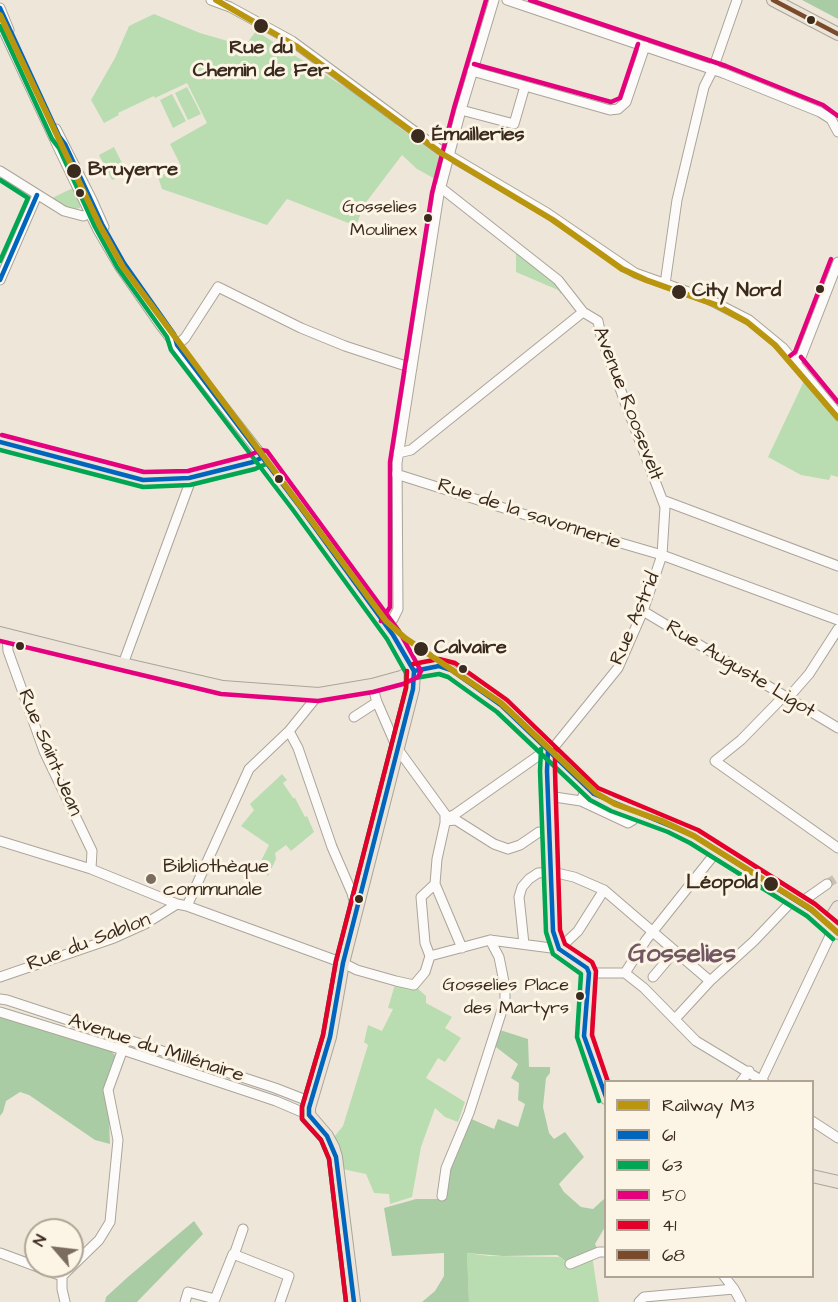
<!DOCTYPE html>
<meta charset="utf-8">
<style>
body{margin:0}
#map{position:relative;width:838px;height:1302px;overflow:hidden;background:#eee7d9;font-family:"Architects Daughter",sans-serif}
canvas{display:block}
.legend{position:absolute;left:604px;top:1080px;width:210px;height:198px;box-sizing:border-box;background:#fcf5e5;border:2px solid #afa495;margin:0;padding:8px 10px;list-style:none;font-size:18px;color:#3b2a1e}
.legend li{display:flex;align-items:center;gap:12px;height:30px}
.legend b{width:30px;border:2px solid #afa495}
.north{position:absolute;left:24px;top:1218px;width:60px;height:60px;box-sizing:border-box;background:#fcf5e5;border:2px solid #afa495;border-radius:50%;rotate:298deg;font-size:16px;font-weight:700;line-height:24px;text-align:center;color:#3b2a1e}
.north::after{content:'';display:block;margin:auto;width:21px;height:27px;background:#7a6c5f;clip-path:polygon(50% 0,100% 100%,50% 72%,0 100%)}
</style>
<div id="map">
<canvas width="838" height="1302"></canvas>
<ul class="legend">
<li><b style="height:8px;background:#ba950e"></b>Railway M3</li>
<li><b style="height:8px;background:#0065bd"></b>61</li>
<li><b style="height:8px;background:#00a651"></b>63</li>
<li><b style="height:8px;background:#e5007d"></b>50</li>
<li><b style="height:8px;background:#e4002b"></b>41</li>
<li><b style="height:8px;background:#7a4b2a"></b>68</li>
</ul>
<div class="north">N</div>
</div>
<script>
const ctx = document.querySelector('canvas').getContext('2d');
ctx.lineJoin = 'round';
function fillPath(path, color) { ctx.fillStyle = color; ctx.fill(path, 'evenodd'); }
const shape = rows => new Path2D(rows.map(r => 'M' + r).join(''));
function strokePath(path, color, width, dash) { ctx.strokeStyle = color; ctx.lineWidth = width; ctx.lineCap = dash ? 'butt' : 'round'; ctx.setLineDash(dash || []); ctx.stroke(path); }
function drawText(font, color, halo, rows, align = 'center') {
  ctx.font = font + ' "Architects Daughter",sans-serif'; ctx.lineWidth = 6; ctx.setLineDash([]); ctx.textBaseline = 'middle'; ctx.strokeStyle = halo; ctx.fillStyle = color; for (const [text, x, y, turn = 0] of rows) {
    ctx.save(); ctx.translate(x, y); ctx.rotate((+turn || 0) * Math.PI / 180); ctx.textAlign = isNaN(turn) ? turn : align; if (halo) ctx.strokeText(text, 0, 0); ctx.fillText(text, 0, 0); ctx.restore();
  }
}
fillPath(shape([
 [154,14,200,33,245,46,256,31,367,101,397,123,396,125,441,158,437,180,417,169,402,155,364,205,356,226,287,199,267,225,162,189,158,177,181,166,170,144,207,123,187,83,155,98,154,96,118,113,119,115,104,123,91,100,115,58,129,26],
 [187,87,201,114,188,120,175,93],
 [172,94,186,121,173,128,160,100],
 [114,147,127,173,112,180,99,155],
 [75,187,82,203,80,208,71,210,50,199],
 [516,251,562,288,561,294,558,290,516,272],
 [804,381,838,419,838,477,831,475,829,480,801,475,768,457],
 [282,774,287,780,283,783,293,798,295,798,305,817,307,816,314,832,291,851,286,845,275,853,276,859,268,876,258,867,269,845,241,826,254,810,250,804],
 [396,981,414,985,426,996,426,1003,452,1017,445,1028,461,1038,445,1062,438,1058,426,1078,465,1102,458,1122,445,1117,435,1108,421,1147,412,1197,390,1204,389,1194,374,1193,366,1174,342,1169,334,1137,343,1126,368,1045,364,1042,368,1025,382,1031,393,1009,388,1008],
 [467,1253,489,1256,559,1257,570,1263,592,1255,599,1302,469,1302]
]), '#b9ddb0');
fillPath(shape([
 [802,0,838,0,838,19],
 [0,1012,111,1051,118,1058,108,1090,110,1144,95,1140,29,1095,20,1092,6,1101,3,1112,0,1116],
 [500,1030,528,1039,529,1067,550,1067,550,1073,546,1078,543,1107,549,1133,554,1139,565,1132,584,1157,559,1184,564,1192,581,1207,593,1209,605,1198,605,1227,595,1244,599,1252,570,1264,557,1255,503,1256,467,1253,469,1302,422,1302,435,1291,444,1276,444,1253,392,1256,384,1208,416,1199,440,1199,467,1117,494,1129,498,1119,518,1127,525,1104,518,1100,519,1083,511,1078,518,1064,492,1044],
 [194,1221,203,1234,137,1302,105,1302,106,1297,129,1276]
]), '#aacca4');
strokePath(shape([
 [827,884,838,877]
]), '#cac1b4', 9, [9, 4.5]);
const minor = shape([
 [211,0,230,7,292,41,440,150,547,213,635,273,708,299,749,320,783,348,838,414],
 [507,0,723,73,820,112,831,119,838,132],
 [0,8,9,30],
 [0,23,59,149,98,230,119,266,161,326,263,457],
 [472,71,610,110,618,109,626,102,645,46],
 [461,110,514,124,525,86],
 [56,129,92,200,104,227],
 [0,171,64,211,83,216,95,212],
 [440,187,558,280,583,312,598,321,601,336,625,402,665,507,662,555,643,611,618,668,554,747,538,756,454,815,445,818],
 [0,280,37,195],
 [665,284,677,200,704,87,713,69,737,0],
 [177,345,185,338,218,287,301,328,345,346,412,368],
 [795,362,801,357,838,262],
 [398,453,411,450,583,312],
 [396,474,545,521,662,555,838,620],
 [665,501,838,566],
 [643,611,838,728],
 [386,626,393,619,398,609,397,463,439,194,461,110,494,0],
 [7,635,8,651,44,751,92,851,91,869],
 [123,664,189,485,189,478],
 [372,685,377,702,397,748,445,814,445,823,437,859,435,884,462,948],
 [784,696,741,740,715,761,838,848],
 [788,698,809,674,838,629],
 [354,717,377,702],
 [289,731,298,748,332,847,352,893,356,909],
 [586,788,581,801,628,823,633,820,637,812],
 [548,796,581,801],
 [445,821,456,820,494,844,508,849,520,845,539,832,549,835],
 [0,841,91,869,177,904,187,906,343,963,357,970,396,981,414,985,425,972,430,956],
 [800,903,827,884],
 [187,906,249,769,289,731,319,694],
 [524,944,519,897,522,887,529,879,538,873,552,872,574,877,604,890,710,981],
 [430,956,490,940,559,949,578,931,604,890],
 [430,956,425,943,421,897,435,884],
 [589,973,625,973],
 [625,973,644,988,696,1041,764,1082],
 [625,973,646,940,717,851],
 [0,977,114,938,145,924,177,904],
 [653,977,674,952],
 [0,999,7,1000,275,1088,311,1102],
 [0,1012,123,1050,276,1101,309,1115],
 [675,1019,710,981,754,941,794,899],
 [762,1079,829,938,832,927],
 [741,1082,749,1071],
 [812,1121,838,1138],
 [442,1196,446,1168,469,1113,505,1001,505,987,499,957,490,940],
 [0,1253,62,1276],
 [234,1255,243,1229],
 [570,1264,599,1252,606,1252],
 [62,1276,99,1240,110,1222,118,1140,108,1090,124,1046],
 [62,1276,62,1289,65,1302],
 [724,1276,734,1289,741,1302],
 [185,1302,188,1292,215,1299,233,1254,289,1276,280,1302],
 [639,1302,644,1297,734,1289]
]);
const major = shape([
 [773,0,838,34],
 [0,442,143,480,189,478,253,462,263,457,393,635,414,671,413,689,343,963,330,1037,309,1108,309,1115,327,1136,333,1147,336,1157,354,1302],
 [0,633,123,664,223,687,319,694,372,685,401,677,414,671,438,666,444,667,500,704,582,784,594,794,614,804,671,825,694,836,811,910,838,933],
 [548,749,547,771,553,931,559,949,587,968,589,973,584,1025,584,1036,606,1098],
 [832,927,833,915,838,907],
 [812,1176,838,1182]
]);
strokePath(minor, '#aaa49a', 11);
strokePath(major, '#aaa49a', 14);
strokePath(minor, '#fcfbf9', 9);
strokePath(major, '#ece4d8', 12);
strokePath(shape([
 [0,8,59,136,65,144,102,224,124,263,174,334,177,345,299,506,393,635,414,671,413,689,343,963,330,1037,309,1108,309,1115,327,1136,336,1157,354,1302],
 [0,280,37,195],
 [0,442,143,480,189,478,253,462,263,457],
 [414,671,439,666,451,670,502,706,594,794,694,836,811,910,838,933],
 [548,749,547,771,553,931,559,949,587,968,589,973,584,1036,606,1097]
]), '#0065bd', 4.5);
strokePath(shape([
 [0,26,52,139,59,148,95,227,117,267,167,337,171,350,293,510,387,639,406,673,406,688,336,961,323,1035,302,1107,302,1119,321,1140,329,1159,346,1302],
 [0,180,28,198,0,261],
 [0,450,143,487,190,485,255,469,266,464],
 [415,678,439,674,448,677,497,712,590,800,611,811,668,832,690,843,807,916,833,939],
 [541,749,540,771,546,932,553,954,581,974,577,1037,599,1101]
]), '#00a651', 4.5);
strokePath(shape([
 [530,0,726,66,823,105,838,116],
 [474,64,611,102,620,98,638,44],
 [790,356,795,352,831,259],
 [801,357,838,402],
 [381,621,390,607,390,462,432,193,454,108,486,0],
 [0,641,221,694,318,701,373,692,403,684,418,677,421,671,399,631,267,451,261,450,250,455,188,471,144,472,2,435]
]), '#e5007d', 4.5);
strokePath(shape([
 [413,664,439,659,455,663,507,700,598,788,698,830,815,904,838,923],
 [555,749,555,771,560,930,565,944,592,962,596,971,592,1035,608,1082],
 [346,1302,329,1159,321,1140,302,1119,302,1107,323,1035,336,961,406,688,407,671]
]), '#e4002b', 4.5);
strokePath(shape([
 [773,0,838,34]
]), '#7a4b2a', 4.5);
strokePath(shape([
 [216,0,296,46,441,153,553,220,622,269,646,280,716,305,747,322,775,345,838,418],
 [0,15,100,226,123,267,386,621,405,638,501,703,596,793,615,804,662,821,694,836,811,909,838,933]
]), '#ba950e', 6);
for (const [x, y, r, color] of [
 [811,20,5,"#3b2a1e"],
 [261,26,8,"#3b2a1e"],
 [418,136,8,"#3b2a1e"],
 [74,171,8,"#3b2a1e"],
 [80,193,5,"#3b2a1e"],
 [428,218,5,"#3b2a1e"],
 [820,289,5,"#3b2a1e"],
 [679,292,8,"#3b2a1e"],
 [279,479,5,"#3b2a1e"],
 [20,646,5,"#3b2a1e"],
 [421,649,8,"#3b2a1e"],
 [463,669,5,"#3b2a1e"],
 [151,879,6,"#7a6c5f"],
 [771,884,8,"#3b2a1e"],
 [359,899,5,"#3b2a1e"],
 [580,996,5,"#3b2a1e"]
]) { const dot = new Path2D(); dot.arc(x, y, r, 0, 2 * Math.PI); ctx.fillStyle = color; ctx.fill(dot); strokePath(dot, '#fcf5e5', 2); }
drawText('18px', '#3b2a1e', '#fcf5e5', [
 ["Gosselies",417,208],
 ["Moulinex",417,231],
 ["Gosselies Place",569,986],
 ["des Martyrs",569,1009]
], 'right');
drawText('bold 20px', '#3b2a1e', '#fcf5e5', [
 ["Rue du",261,49,"center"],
 ["Chemin de Fer",261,72,"center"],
 ["Émailleries",432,136],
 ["Bruyerre",88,171],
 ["City Nord",692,292],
 ["Calvaire",434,649],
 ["Léopold",758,884,"right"]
], 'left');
drawText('20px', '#3b2a1e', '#fcf5e5', [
 ["Avenue Roosevelt",627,404,69],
 ["Rue de la savonnerie",529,515,18],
 ["Rue Astrid",636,619,-67],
 ["Rue Auguste Ligot",740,670,31],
 ["Rue Saint-Jean",49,753,67],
 ["Rue du Sablon",89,943,-21],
 ["Avenue du Millénaire",156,1049,18]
]);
drawText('20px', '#3b2a1e', '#fcf5e5', [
 ["Bibliothèque",163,868],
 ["communale",163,891]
], 'left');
drawText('bold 26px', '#735864', '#fcf5e5', [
 ["Gosselies",682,956]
]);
</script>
